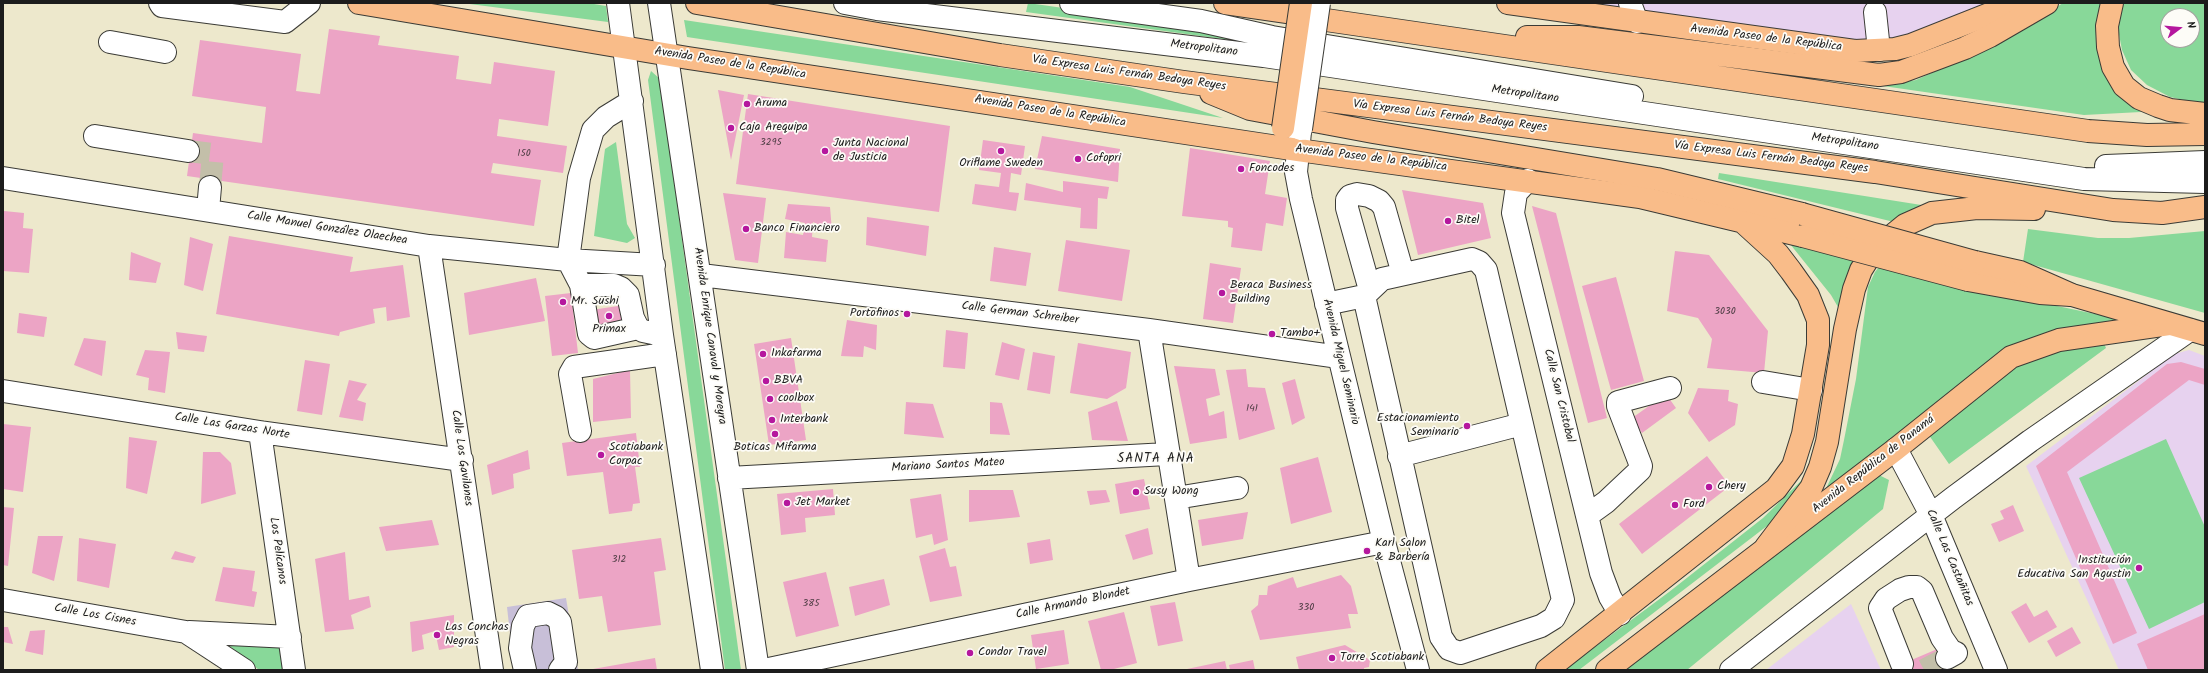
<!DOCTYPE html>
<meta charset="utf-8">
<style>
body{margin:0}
#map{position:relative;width:2208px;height:673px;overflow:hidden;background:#ede8cc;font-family:Kalam,sans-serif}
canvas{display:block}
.frame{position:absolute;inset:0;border:4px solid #1c1c1c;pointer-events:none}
.north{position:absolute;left:2160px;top:8px;width:40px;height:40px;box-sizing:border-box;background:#fdfcf7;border:1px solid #a3a29f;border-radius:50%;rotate:74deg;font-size:11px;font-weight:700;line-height:16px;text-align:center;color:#1c1c1c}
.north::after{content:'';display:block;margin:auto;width:14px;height:18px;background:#b5179e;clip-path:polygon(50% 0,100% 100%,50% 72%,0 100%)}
</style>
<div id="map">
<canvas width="2208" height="673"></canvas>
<div class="frame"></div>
<div class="north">N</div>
</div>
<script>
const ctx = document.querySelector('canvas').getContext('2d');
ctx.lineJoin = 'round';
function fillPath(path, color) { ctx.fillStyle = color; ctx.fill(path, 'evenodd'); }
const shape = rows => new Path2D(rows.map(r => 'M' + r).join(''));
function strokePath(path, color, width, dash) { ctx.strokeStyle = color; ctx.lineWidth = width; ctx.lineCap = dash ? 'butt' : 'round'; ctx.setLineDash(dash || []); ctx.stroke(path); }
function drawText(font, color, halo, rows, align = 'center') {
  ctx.font = font + ' Kalam,sans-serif'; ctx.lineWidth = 3.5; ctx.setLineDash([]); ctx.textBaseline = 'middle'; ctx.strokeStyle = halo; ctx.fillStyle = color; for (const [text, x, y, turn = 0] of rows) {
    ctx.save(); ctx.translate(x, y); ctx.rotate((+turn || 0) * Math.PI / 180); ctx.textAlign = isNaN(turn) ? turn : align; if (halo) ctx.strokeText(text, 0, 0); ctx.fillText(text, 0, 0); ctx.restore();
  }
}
fillPath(shape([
 [1525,3,2019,3,1894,51],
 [2189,350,2205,356,2205,670,2119,670,2026,466,2174,354],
 [1851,604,1881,670,1766,670]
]), '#e7d2ef');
fillPath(shape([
 [566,598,578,670,514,670,507,607]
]), '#c8bfd8');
fillPath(shape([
 [462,3,588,3,606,6,608,22],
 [1028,3,1212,29,1237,35,1237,41,1026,12],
 [2063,3,2103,3,2102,6,2141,112,2084,115,1883,86,1916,80,1949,65,2026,27],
 [2124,3,2205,3,2205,102,2193,102,2170,97,2147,85,2131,70,2122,50,2117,24],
 [2168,16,2192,16,2192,40,2168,40],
 [684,20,1130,87,1223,118,687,37],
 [651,71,660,79,741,670,725,670,648,80],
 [616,142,627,224,635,238,627,243,594,236,605,149],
 [1719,173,1934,207,1894,222,1718,179],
 [2028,229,2098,238,2129,238,2205,231,2205,313,2023,262],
 [1782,234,1863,256,1844,324,1838,307,1831,295],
 [1882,263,1995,293,2124,320,2091,324,2061,332,1823,495,1840,459,1844,440,1856,379,1868,287,1875,272],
 [2102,339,2106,348,1949,464,1926,431,2017,363],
 [2166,439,2205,527,2205,602,2149,629,2079,478],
 [1877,474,1889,480,1883,509,1687,670,1619,670],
 [1802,480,1800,489,1792,502,1767,526,1579,670,1564,670,1669,592,1763,518],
 [284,640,288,670,259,670,226,643]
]), '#88d899');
fillPath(shape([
 [329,29,380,36,378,45,459,56,456,79,491,84,494,62,555,71,548,126,499,119,497,136,567,146,563,173,493,163,491,173,541,180,534,226,187,176,193,133,262,143,266,107,192,96,200,40,301,54,296,91,320,94],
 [718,90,744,95,731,160],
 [748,94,950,126,939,212,736,184],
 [1042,136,1120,149,1118,182,1035,169],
 [983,140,1025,146,1021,175,1011,173,1009,192,1019,193,1016,211,972,204,975,184,999,187,1001,173,979,170],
 [1190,148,1270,161,1265,194,1287,198,1283,226,1266,223,1262,251,1231,247,1233,228,1228,227,1228,221,1182,216],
 [1063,181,1109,187,1107,199,1098,198,1097,229,1080,228,1081,208,1024,200,1026,183,1063,192],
 [1402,190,1483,203,1491,238,1418,255],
 [723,193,766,198,758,263,735,260],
 [788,204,830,207,832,231,813,222,812,237,828,240,826,262,784,258,786,232,803,235,805,223,785,219],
 [1532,206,1556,213,1607,418,1588,423],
 [4,211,24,213,23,228,33,229,29,273,3,271],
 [867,217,929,226,926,256,866,245],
 [229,236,353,257,350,272,403,265,410,317,387,321,386,307,373,309,375,323,340,332,339,336,216,314],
 [190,237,213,244,203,291,184,285],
 [1066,240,1130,250,1122,301,1058,291],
 [994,247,1031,253,1026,286,990,281],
 [1675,251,1709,255,1768,331,1764,373,1707,368,1712,339,1698,318,1667,311],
 [131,252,161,263,156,283,129,280],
 [1210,263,1241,268,1233,323,1203,319],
 [1616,277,1644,381,1611,390,1582,286],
 [536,278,545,321,469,335,464,293],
 [571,293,578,353,552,356,545,296],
 [625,305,627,322,593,327,591,310],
 [19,313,47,317,44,337,17,333],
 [847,320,877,325,876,350,864,346,863,357,841,356],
 [946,330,968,333,965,369,943,367],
 [176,332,207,336,204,352,178,349],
 [84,338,106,341,102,376,74,365],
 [791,338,806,440,769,445,754,344],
 [1002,342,1025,349,1019,380,995,375],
 [1078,343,1131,352,1126,388,1107,399,1070,393],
 [145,350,170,352,165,393,148,390,149,378,136,375],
 [1033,352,1055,356,1050,394,1027,390],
 [305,360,330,364,322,415,297,411],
 [2181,362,2205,369,2205,385,2189,380,2067,472,2137,633,2113,644,2036,466,2167,364],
 [1174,366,1215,369,1220,395,1206,399,1209,416,1224,411,1227,438,1190,444],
 [1246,369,1248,387,1265,388,1275,429,1239,440,1226,370],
 [630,370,631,418,593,422,593,379],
 [1295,379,1305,418,1292,425,1282,383],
 [349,380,367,384,357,400,366,403,363,421,339,417],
 [1698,388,1729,390,1728,401,1738,404,1735,425,1709,442,1688,413],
 [1666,394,1676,408,1642,433,1632,418],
 [1117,401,1128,441,1092,440,1088,412],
 [906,402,933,404,944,438,904,434],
 [990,402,1002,403,1010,435,990,434],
 [3,424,31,427,23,492,3,489],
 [636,433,640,467,635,467,640,503,633,504,632,511,609,514,603,472,567,476,562,443],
 [129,437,157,441,147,494,126,488],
 [528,450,530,469,513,474,514,488,492,495,487,465],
 [203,452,220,452,231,463,236,494,201,504],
 [1707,456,1730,486,1642,554,1619,524],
 [1318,457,1332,512,1291,524,1280,468],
 [1144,479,1150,509,1120,514,1115,484],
 [833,489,835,515,805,518,806,532,781,535,777,494],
 [969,490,1013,490,1020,517,969,522],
 [1106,490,1110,502,1090,505,1087,491],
 [941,494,948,540,934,545,932,534,916,538,910,499],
 [2013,505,2024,531,1999,542,1991,524,2004,519,2000,511],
 [3,507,14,508,8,566,3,565],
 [1248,512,1243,539,1202,546,1198,520],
 [432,520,439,545,386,551,379,527],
 [1148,528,1153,554,1133,560,1125,535],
 [38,536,63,536,54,581,32,573],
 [79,538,116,544,109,588,77,581],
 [661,538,666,570,654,572,661,625,608,632,602,596,579,599,572,550],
 [1050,539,1053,560,1030,564,1027,543],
 [945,548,950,567,956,566,962,596,930,602,919,556],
 [175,551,196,557,193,563,171,559],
 [345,552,349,600,369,596,371,607,351,615,354,629,325,632,315,559],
 [223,567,255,571,252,591,257,592,254,607,215,601],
 [826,572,839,626,796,637,783,582],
 [1341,575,1351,586,1358,614,1348,614,1351,628,1260,640,1251,611,1258,605,1259,595,1267,595,1268,586,1293,577,1297,588],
 [884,579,890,605,855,616,849,587],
 [1175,602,1183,641,1158,646,1150,606],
 [2026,603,2034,617,2047,610,2057,627,2029,643,2011,612],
 [1124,612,1137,663,1110,670,1101,670,1088,621],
 [2205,614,2205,670,2148,670,2137,644],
 [454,615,454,647,439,650,435,631,422,635,424,649,412,652,410,622],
 [3,627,8,627,13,644,3,642],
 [2072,627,2081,643,2056,657,2047,641],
 [45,630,43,655,25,651,30,631],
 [1064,630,1069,664,1036,669,1031,635],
 [1345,645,1370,660,1369,667,1364,668,1364,670,1299,670,1296,657],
 [1942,647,1952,670,1887,670,1902,664],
 [655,658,657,670,593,670,593,669],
 [1253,660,1255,670,1230,670,1229,665],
 [1225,661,1227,670,1187,670,1187,669]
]), '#eca4c5');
strokePath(shape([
 [188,151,213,154,210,187],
 [1924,670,1947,658]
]), '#c3bfa9', 22, [22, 11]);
const minor = shape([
 [160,3,162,6,285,22,309,3],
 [618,3,662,335,712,670],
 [659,3,758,670],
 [845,3,877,9,1264,56,2084,179,2205,182],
 [1071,3,1201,21,1272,37,1632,96],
 [1630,3,1637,22],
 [1875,12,1879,50],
 [110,42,165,52],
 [632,101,606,117,593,130,579,178,568,260,581,285,614,285,621,288,628,295,633,318,638,328,643,331,662,335],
 [1300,132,1296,172,1301,199,1384,542,1418,670],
 [95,136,188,151],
 [2106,166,2205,162],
 [3,178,429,246,568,260,654,265],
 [1528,180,1516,193,1513,213,1601,573,1610,597,1620,614],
 [208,210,210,187],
 [429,246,492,670],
 [701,275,1149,330,1339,357],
 [581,285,589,334,594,338,638,328],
 [1370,290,1347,208,1347,200,1350,196,1357,194,1369,196,1379,201,1384,207,1403,274],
 [1326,304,1364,296,1382,279,1472,259,1479,262,1486,270,1563,600,1554,618,1541,626,1460,653,1449,649,1441,637,1364,296],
 [1149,330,1189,580],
 [1763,382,1811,390],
 [3,391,260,432,462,460],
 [580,431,570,374,574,367,665,354],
 [260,432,294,670],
 [1896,449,1931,515,1996,670],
 [1399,456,1522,424],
 [729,478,1167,454],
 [1176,498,1237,488],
 [1588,515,1606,502,1640,470,1641,466,1618,406,1618,402,1670,388],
 [3,600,186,632,244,670],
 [189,632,290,637],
 [1902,664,1880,608,1886,599,1900,590,1909,587,1917,587,1922,591,1942,638,1951,651,1956,653,1947,658],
 [525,670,520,648,523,626,528,616,548,613,556,617,560,622,566,662,560,670],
 [764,670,1189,580,1384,542],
 [1731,670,1953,498,2030,441,2190,330]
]);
const major = shape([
 [359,3,688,58,1298,150,1640,197,1803,236],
 [1508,3,1855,51,1895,49,1911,45,2017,3],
 [1968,280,2040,293,2071,295],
 [1547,670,1776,489,1793,466,1803,434,1818,345,1818,320,1808,295,1791,271,1778,254,1744,223],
 [1607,670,1896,449,2011,357,2059,340,2169,324]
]);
const highway = shape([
 [697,3,1000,55,1184,82,1875,172,2113,210,2162,213,2205,207],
 [1225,3,1301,14,1326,20,2088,131,2147,135,2205,134],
 [2112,3,2107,26,2108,47,2113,67,2124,86,2139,98,2158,106,2170,110,2205,114],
 [1527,37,1578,37,1879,75,1901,72,1965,48,1990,36,2047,3],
 [1211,93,1250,109,1373,132,1657,179,1802,214],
 [1975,262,2020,272,2072,295,2205,334],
 [1766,547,1811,488,1820,467,1827,442,1845,329,1854,289,1861,270,1873,251,1905,225,1932,213,1977,208,2034,209]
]);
strokePath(minor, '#3b3b36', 24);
strokePath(major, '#3b3b36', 24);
strokePath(highway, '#3b3b36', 24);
strokePath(minor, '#fff', 22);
strokePath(major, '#f9bc89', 22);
strokePath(highway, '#f9bc89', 22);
const minorBridge = shape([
 [1301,129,1319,3]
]);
const majorBridge = shape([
 [1283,128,1301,3],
 [1803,236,1968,280]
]);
const highwayBridge = shape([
 [1802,214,1975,262]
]);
strokePath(minorBridge, '#3b3b36', 24, []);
strokePath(majorBridge, '#3b3b36', 24, []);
strokePath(highwayBridge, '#3b3b36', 24, []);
strokePath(minorBridge, '#fff', 22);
strokePath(majorBridge, '#f9bc89', 22);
strokePath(highwayBridge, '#f9bc89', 22);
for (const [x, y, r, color] of [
 [747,104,4,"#b5179e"],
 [731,128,4,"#b5179e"],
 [825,151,4,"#b5179e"],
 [1001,151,4,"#b5179e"],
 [1078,159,4,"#b5179e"],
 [1241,169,4,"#b5179e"],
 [1448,221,4,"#b5179e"],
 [746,229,4,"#b5179e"],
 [1222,293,4,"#b5179e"],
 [563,302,4,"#b5179e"],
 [907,314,4,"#b5179e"],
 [609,316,4,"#b5179e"],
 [1272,334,4,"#b5179e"],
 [763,354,4,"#b5179e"],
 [766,381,4,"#b5179e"],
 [770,399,4,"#b5179e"],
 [772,420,4,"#b5179e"],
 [1467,426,4,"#b5179e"],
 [775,434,4,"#b5179e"],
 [601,455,4,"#b5179e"],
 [1709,487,4,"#b5179e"],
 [1136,492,4,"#b5179e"],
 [787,503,4,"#b5179e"],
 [1675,505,4,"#b5179e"],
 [1367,551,4,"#b5179e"],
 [2139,568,4,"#b5179e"],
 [437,635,4,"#b5179e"],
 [970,653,4,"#b5179e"],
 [1332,658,4,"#b5179e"]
]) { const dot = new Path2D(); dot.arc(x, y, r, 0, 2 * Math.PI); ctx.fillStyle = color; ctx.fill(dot); strokePath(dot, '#fdfcf7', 1.5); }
drawText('10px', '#503e46', null, [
 ["3295",771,143],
 ["150",524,154],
 ["3030",1725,312],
 ["141",1252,409],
 ["312",619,560],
 ["385",811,604],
 ["330",1306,608]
]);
drawText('12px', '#1c1c1c', '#fdfcf7', [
 ["Avenida Paseo de la República",1766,39,7],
 ["Metropolitano",1204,49,7],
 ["Avenida Paseo de la República",730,64,9],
 ["Vía Expresa Luis Fernán Bedoya Reyes",1129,74,8],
 ["Metropolitano",1525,95,8],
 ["Avenida Paseo de la República",1050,112,9],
 ["Vía Expresa Luis Fernán Bedoya Reyes",1450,117,7],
 ["Metropolitano",1845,143,8],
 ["Vía Expresa Luis Fernán Bedoya Reyes",1771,158,7],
 ["Avenida Paseo de la República",1371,159,7],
 ["Calle Manuel González Olaechea",327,229,9],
 ["Calle German Schreiber",1020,314,7],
 ["Avenida Enrique Canaval y Moreyra",709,336,82],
 ["Avenida Miguel Seminario",1340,362,77],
 ["Calle San Cristobal",1558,396,76],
 ["Calle Las Garzas Norte",232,427,9],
 ["Calle Los Gavilanes",461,458,82],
 ["Avenida República de Panamá",1874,465,-38],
 ["Mariano Santos Mateo",948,466,-3],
 ["Los Pelícanos",277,551,82],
 ["Calle Las Castañitas",1949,558,67],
 ["Calle Armando Blondet",1073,604,-12],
 ["Calle Los Cisnes",95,616,10]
]);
drawText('12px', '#1c1c1c', '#fdfcf7', [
 ["Aruma",755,104],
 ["Caja Arequipa",739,128],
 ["Junta Nacional",833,144],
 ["de Justicia",833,158],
 ["Cofopri",1086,159],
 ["Oriflame Sweden",1001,164,"center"],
 ["Foncodes",1249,169],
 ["Bitel",1456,221],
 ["Banco Financiero",754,229],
 ["Beraca Business",1230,286],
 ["Building",1230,300],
 ["Mr. Sushi",571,302],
 ["Portofinos",899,314,"right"],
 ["Primax",609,330,"center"],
 ["Tambo+",1280,334],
 ["Inkafarma",771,354],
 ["BBVA",774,381],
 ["coolbox",778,399],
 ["Estacionamiento",1459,419,"right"],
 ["Seminario",1459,433,"right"],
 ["Interbank",780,420],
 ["Scotiabank",609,448],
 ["Corpac",609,462],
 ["Boticas Mifarma",775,448,"center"],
 ["Chery",1717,487],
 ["Susy Wong",1144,492],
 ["Jet Market",795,503],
 ["Ford",1683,505],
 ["Karl Salon",1375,544],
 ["& Barbería",1375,558],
 ["Institución",2131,561,"right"],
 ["Educativa San Agustin",2131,575,"right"],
 ["Las Conchas",445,628],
 ["Negras",445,642],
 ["Condor Travel",978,653],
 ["Torre Scotiabank",1340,658]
], 'left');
ctx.letterSpacing = '1px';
drawText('13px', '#1c1c1c', '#fdfcf7', [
 ["SANTA ANA",1156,460]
]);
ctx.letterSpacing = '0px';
</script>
